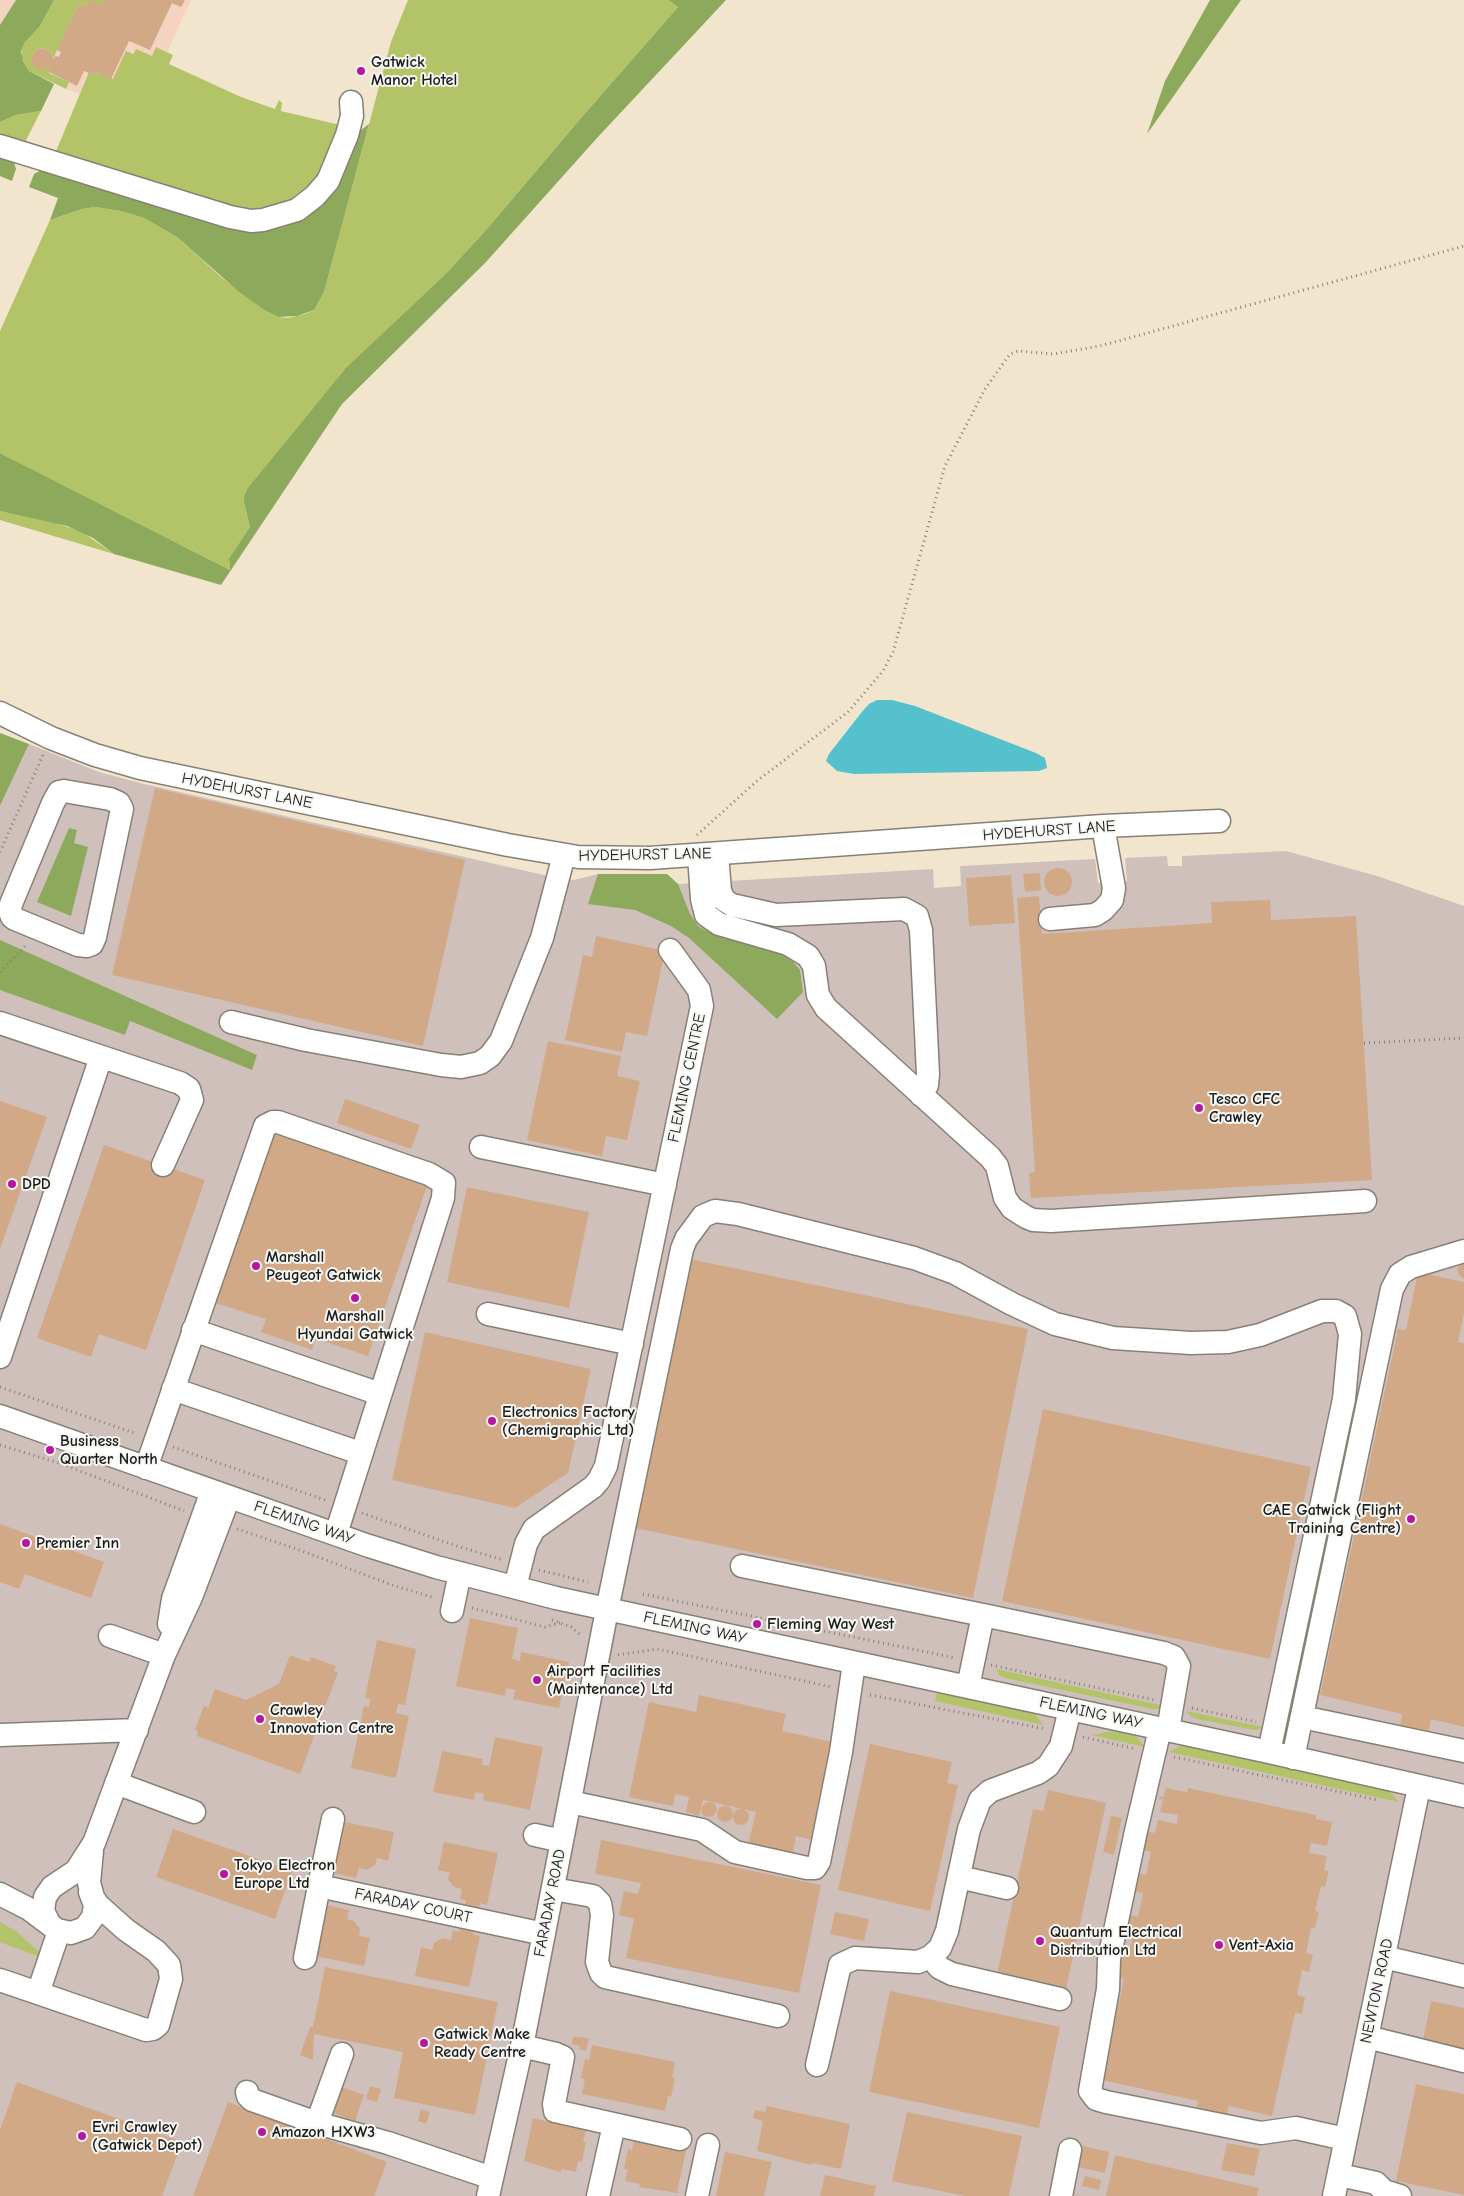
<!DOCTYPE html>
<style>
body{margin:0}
canvas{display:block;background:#f2e5cd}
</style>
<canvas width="1464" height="2196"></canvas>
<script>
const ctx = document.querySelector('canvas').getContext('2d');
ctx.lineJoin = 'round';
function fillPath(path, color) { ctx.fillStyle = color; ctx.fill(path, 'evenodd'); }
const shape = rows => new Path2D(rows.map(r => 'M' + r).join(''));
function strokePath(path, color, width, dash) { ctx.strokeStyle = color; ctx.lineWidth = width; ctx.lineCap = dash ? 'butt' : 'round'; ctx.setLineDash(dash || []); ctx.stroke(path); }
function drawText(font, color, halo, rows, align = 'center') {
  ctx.font = font + ' "Comic Neue",sans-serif'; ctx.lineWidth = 4; ctx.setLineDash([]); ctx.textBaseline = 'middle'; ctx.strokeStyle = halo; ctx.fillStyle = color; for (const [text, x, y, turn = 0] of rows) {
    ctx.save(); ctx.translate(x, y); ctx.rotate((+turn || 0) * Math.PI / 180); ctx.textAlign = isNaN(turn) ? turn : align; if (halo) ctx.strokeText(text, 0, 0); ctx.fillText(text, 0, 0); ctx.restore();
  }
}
fillPath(shape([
 [0,0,16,0,0,25],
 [103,0,191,0,167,52,157,47,152,56,135,49,113,80,96,72,95,75,89,72,79,94,66,89,69,82,49,72,51,68,49,67,79,3]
]), '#f4d3c0');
fillPath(shape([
 [29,744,99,772,140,783,548,876,574,880,598,874,667,874,678,884,933,869,934,888,961,886,960,866,1095,859,1098,883,1113,883,1127,881,1125,858,1167,856,1168,866,1182,866,1182,856,1286,851,1377,876,1464,906,1464,2196,0,2196,0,806]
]), '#d0c0bc');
fillPath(shape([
 [54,0,103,0,101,5,87,7,79,3,53,59,51,52,43,48,36,50,31,57,51,67,49,73,69,82,66,89,29,71,21,57,23,43,40,26],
 [408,0,668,0,678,7,581,118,487,229,244,502,250,527,228,560,230,562,230,570,0,453,0,331,50,220,82,209,95,207,121,211,144,218,177,237,221,277,264,310,278,317,288,318,305,314,314,310,324,292,391,42],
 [156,47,173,55,169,64,241,97,275,109,279,100,282,103,281,111,340,125,326,172,292,203,246,212,54,156,89,72,94,75,96,72,113,79,126,51,133,54,136,49,152,56],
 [41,111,23,146,0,138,0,122,16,115],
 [0,511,47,520,82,532,114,554,0,520],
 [996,1669,1164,1706,1160,1709,1153,1709,1005,1678,999,1675],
 [937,1692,1028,1711,1034,1713,1044,1725,935,1701],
 [1186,1711,1263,1727,1255,1730,1197,1719,1191,1716],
 [1112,1731,1135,1735,1145,1747,1092,1735],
 [1182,1745,1387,1789,1399,1802,1169,1752],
 [0,1922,17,1932,39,1952,37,1956,0,1942]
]), '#b2c467');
fillPath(shape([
 [16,0,54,0,40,26,24,43,21,52,23,61,29,71,54,84,41,111,16,115,0,122,0,25],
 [668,0,726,0,597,138,486,262,342,404,221,585,114,554,93,538,67,526,0,511,0,453,230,570,230,562,228,560,250,527,244,502,244,497,248,488,346,368,447,273,487,229,581,118,678,7],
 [1210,0,1241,0,1147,134,1165,81],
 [369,124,324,292,314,310,297,316,278,317,264,310,238,291,177,237,144,218,121,211,95,207,82,209,50,220,58,198,29,187,34,174,45,168,269,230,284,227,303,217,357,133],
 [0,154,13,159,16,169,12,181,0,176],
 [0,733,29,744,0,806],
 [69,828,77,830,74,843,88,847,71,916,37,902],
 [598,874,667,874,678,884,690,914,698,926,707,931,771,947,788,956,800,970,803,992,777,1019,689,938,671,926,635,910,588,904],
 [0,940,257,1055,252,1070,130,1021,125,1035,0,990]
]), '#8daa5c');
fillPath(shape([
 [877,700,892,700,915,706,1036,753,1045,758,1047,768,1039,771,854,774,837,771,826,761,829,754,861,713,869,704]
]), '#54c1cc');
fillPath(shape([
 [90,0,101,5,103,0,185,0,181,7,172,3,150,50,129,41,111,79,96,72,95,75,84,71,77,86,49,72,51,67,41,70,33,65,31,57,36,50,43,48,51,52,53,59,56,56,59,57,61,52,57,50,79,3,87,7],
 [155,788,465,860,423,1046,112,975],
 '1044 882a14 14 0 1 1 28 0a14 14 0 1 1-28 0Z',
 [1040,873,1041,890,1025,892,1023,874],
 [1011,875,1015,923,969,926,966,878],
 [1039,896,1042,934,1212,923,1211,902,1270,900,1271,920,1356,916,1372,1180,1031,1198,1029,1173,1035,1172,1017,898],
 [596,936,665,951,647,1036,626,1032,622,1052,565,1040,583,955,592,957],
 [548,1041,621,1056,617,1076,640,1081,627,1140,606,1136,602,1156,527,1140],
 [345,1099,420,1125,411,1149,337,1123],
 [0,1101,47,1117,0,1249],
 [274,1133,427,1186,368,1356,326,1342,326,1340,317,1336,312,1350,261,1332,266,1319,215,1303],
 [104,1145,205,1180,146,1350,99,1334,91,1357,37,1338],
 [467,1187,589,1212,569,1308,447,1282],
 [690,1259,1028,1329,973,1598,635,1528],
 [1464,1260,1464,1279,1460,1276,1457,1270,1459,1264],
 [1418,1272,1464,1282,1464,1313,1458,1342,1464,1343,1464,1727,1431,1719,1429,1731,1400,1725,1402,1714,1320,1695,1398,1329,1406,1330],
 [425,1332,591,1369,568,1473,515,1508,392,1480],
 [1043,1409,1311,1467,1270,1659,1002,1601],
 [0,1524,104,1562,91,1598,25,1574,19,1589,0,1582],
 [470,1618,518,1628,512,1659,520,1661,521,1652,569,1662,559,1708,513,1699,515,1690,506,1688,505,1696,456,1686],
 [377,1640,416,1649,405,1705,398,1704,396,1713,409,1716,396,1778,351,1768,364,1706,369,1707,370,1699,365,1698],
 [290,1655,309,1662,311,1657,336,1666,334,1671,338,1672,300,1774,197,1736,198,1732,195,1730,204,1706,208,1708,215,1689,246,1700,279,1684],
 [699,1695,786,1714,782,1731,832,1742,812,1840,796,1836,792,1859,747,1849,756,1812,703,1800,701,1808,705,1803,710,1802,715,1804,717,1809,714,1816,707,1817,702,1814,701,1808,699,1816,686,1812,689,1797,675,1794,673,1806,629,1797,649,1702,696,1712],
 [495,1737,543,1747,530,1810,483,1800,484,1794,475,1792,474,1800,433,1792,442,1751,483,1759,482,1765,489,1766],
 [870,1744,952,1762,947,1783,958,1785,930,1911,838,1890],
 [1166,1788,1187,1792,1188,1788,1316,1815,1316,1819,1332,1822,1327,1846,1311,1843,1309,1853,1327,1856,1324,1870,1329,1871,1325,1887,1321,1886,1315,1911,1319,1912,1315,1928,1311,1928,1306,1953,1313,1955,1309,1972,1302,1970,1297,1995,1305,1997,1302,2014,1295,2013,1272,2116,1229,2106,1226,2119,1196,2112,1198,2101,1102,2080,1124,1979,1115,1977,1119,1956,1128,1957,1133,1936,1124,1934,1128,1914,1138,1917,1143,1893,1135,1891,1138,1873,1146,1875,1151,1852,1141,1850,1146,1831,1155,1833,1158,1820,1177,1824,1178,1815,1160,1812,1163,1799,1160,1800,1159,1798,1160,1796,1163,1798],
 [1048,1790,1106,1803,1066,1989,997,1974,1033,1809,1043,1811],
 '717 1814a8 8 0 1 1 16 0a8 8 0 1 1-16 0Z',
 '733 1817a8 8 0 1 1 16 0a8 8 0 1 1-16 0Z',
 [1111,1816,1122,1818,1114,1855,1103,1852],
 [340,1821,394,1832,388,1861,377,1858,375,1865,366,1870,359,1868,356,1878,329,1872],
 [173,1829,292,1871,275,1919,156,1877],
 [601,1840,821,1885,799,1993,626,1958,634,1919,619,1915,624,1891,638,1894,641,1883,595,1874],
 [444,1842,498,1853,487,1905,480,1903,473,1935,480,1936,469,1987,415,1976,421,1947,432,1950,434,1943,443,1938,451,1940,453,1930,459,1932,466,1900,460,1899,462,1889,454,1887,448,1879,450,1873,438,1870],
 [322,1904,349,1910,347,1919,354,1921,360,1929,359,1936,370,1938,364,1966,311,1955],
 [835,1912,869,1919,864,1941,830,1934],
 [325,1967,498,2002,475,2115,394,2098,403,2052,314,2034,313,2060,300,2055,310,2027,313,2027],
 [890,1991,1060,2027,1039,2128,869,2092],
 [1431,2001,1464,2008,1464,2053,1422,2044],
 [573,2037,589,2038,586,2051,579,2049,580,2046,572,2044],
 [592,2045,675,2062,672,2077,675,2078,671,2097,668,2096,665,2111,582,2094,585,2079,581,2078,585,2059,589,2060],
 [17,2082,182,2142,162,2196,0,2196,0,2130],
 [1416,2084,1464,2094,1464,2195,1396,2181],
 [370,2086,381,2089,377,2102,366,2099],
 [342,2087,364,2095,355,2121,333,2113],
 [228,2102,387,2162,374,2196,193,2196],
 [767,2106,850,2124,841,2169,812,2163,811,2165,757,2151,763,2121,753,2118,755,2110,765,2112],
 [421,2109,430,2112,426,2124,418,2121],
 [907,2112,1022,2136,1009,2196,965,2196,892,2181],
 [533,2118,586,2130,583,2142,586,2142,582,2162,578,2161,576,2172,561,2169,561,2172,524,2161],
 [634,2139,686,2150,677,2193,639,2187,640,2184,625,2181,628,2170,624,2169,628,2149,632,2150],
 [1227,2143,1260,2149,1254,2176,1221,2170],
 [1074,2144,1109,2152,1105,2173,1070,2165],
 [725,2152,772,2162,764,2196,716,2196],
 [1115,2155,1259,2188,1257,2196,1106,2196],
 [825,2175,876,2186,874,2196,820,2196],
 [1085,2176,1101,2180,1099,2190,1082,2186]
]), '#d1a987');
const minor = shape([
 [0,146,230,217,251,221,263,220,297,210,315,196,328,181,347,135,352,116,351,102],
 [0,713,51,738,95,755,140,768,508,845,578,857,650,858,1103,826,1219,821],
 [64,791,110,799,119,803,122,809,95,937,92,944,87,946,78,945,15,919,12,917,10,912,11,904,53,803,59,792,64,791],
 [717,854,720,891,724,900,732,905,776,915,904,909,917,916,921,930,928,1074,927,1085,921,1095],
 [699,855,702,899,706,915,719,924,788,944,808,956,814,966,818,995,826,1008,990,1157,997,1166,1005,1198,1012,1208,1026,1217,1033,1220,1051,1221,1365,1201],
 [1050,919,1095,915,1103,910,1112,900,1114,888,1103,826],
 [231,1022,306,1040,441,1065,461,1067,480,1063,490,1056,501,1041,542,938,564,855],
 [0,1023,180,1083,189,1089,192,1100,163,1165],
 [481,1147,665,1185],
 [488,1314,632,1344],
 [193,1330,380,1394],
 [0,1357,101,1057],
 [173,1389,360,1453],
 [0,1416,369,1546,436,1567,556,1598,1269,1752,1464,1796],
 [146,1468,265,1126,273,1122,278,1122,429,1174,444,1183,443,1198,336,1534],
 [742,1566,983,1615],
 [515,1587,526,1544,534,1529,593,1487,599,1480,606,1466,702,1006,699,990,670,950],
 [452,1611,460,1573],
 [169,1624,173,1599,212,1491],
 [110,1636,164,1655],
 [968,1687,983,1615,1164,1653,1174,1657,1179,1666,1168,1730],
 [1302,1717,1464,1751],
 [1160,1729,1136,1831,1109,1959,1108,1989,1090,2091,1096,2099,1106,2102,1261,2133,1296,2128,1345,2139],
 [0,1735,137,1730],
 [1293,1758,1392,1289,1400,1274,1411,1267,1464,1251],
 [116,1783,194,1812],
 [570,1802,702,1830,735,1852,807,1868,815,1868,819,1862,841,1752,854,1663],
 [333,1819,319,1886,544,1934],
 [535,1835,562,1841],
 [959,1877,1007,1888],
 [553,1889,593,1896,600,1903,602,1915,597,1962,601,1973,605,1977,778,2016],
 [0,1894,29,1909,57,1930,71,1933,85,1928,93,1917,95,1905,90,1892],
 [49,1923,43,1911,45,1897,52,1887,76,1871,94,1843,164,1655,191,1597,229,1497],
 [930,1957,940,1968,952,1974,1060,1999],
 [1384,1957,1464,1976],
 [305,1958,319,1886],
 [0,1980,146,2030,153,2029,158,2025,171,1979,169,1965,156,1951,126,1930,98,1905,93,1897,89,1883,92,1851],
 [38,1993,59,1931],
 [1367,2037,1464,2061],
 [522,2046,556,2054,563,2057,554,2104,555,2111,680,2139],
 [817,2065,840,1965,855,1958,918,1962,930,1957,940,1948,947,1931,969,1829,980,1800,990,1791,1038,1773,1048,1766,1061,1746,1070,1709],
 [247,2092,248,2096,252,2100,317,2123,388,2143,492,2178],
 [317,2123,342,2054],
 [1340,2175,1376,2183,1384,2191,1400,2196],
 [488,2196,522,2046,607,1610,682,1249,686,1239,703,1216,715,1211,738,1214,914,1258,955,1273,1012,1304,1055,1324,1113,1338,1191,1343,1228,1342,1260,1335,1322,1311,1336,1311,1345,1316,1350,1334,1344,1399,1269,1752],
 [598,2196,614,2125],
 [697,2196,708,2145],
 [1061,2196,1070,2150],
 [1334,2196,1419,1787]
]);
strokePath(minor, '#878074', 25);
strokePath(shape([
 [697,835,758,780,848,712,883,671,893,652,945,466,985,389,1010,354,1018,351,1053,354,1100,346,1464,246],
 [0,852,43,755],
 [0,972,27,944],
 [1364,1043,1464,1038],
 [0,1387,137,1434],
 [0,1445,59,1463,184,1511],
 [173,1447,325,1500],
 [362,1513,454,1545,503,1560],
 [237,1529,294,1548,395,1586,435,1598],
 [539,1570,588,1582],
 [643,1594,956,1658],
 [472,1608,545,1627,560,1623],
 [552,1620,571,1627,582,1636],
 [618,1655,657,1649,832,1687],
 [991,1665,1154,1700],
 [870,1695,1046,1729],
 [1192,1708,1256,1722],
 [1083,1737,1136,1749],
 [1174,1757,1378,1800]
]), '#878074', 3, [1, 4]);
strokePath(minor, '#fff', 22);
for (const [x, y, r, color] of [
 [361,71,5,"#b5179e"],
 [1199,1108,5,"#b5179e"],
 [12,1184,5,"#b5179e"],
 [256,1266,5,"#b5179e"],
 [355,1298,5,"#b5179e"],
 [492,1421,5,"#b5179e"],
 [50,1450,5,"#b5179e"],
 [1411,1519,5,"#b5179e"],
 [26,1543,5,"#b5179e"],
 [757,1624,5,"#b5179e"],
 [537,1680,5,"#b5179e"],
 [260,1719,5,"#b5179e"],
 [224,1874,5,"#b5179e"],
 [1040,1941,5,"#b5179e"],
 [1219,1945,5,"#b5179e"],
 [424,2043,5,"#b5179e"],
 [262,2132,5,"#b5179e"],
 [82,2136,5,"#b5179e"]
]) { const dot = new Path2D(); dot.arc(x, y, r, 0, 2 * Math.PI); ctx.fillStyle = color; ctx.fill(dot); strokePath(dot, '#f6f6f2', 2); }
drawText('bold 16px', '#1c1c1c', '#f6f6f2', [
 ["Gatwick",371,62],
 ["Manor Hotel",371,80],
 ["Tesco CFC",1209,1099],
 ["Crawley",1209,1117],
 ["DPD",22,1184],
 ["Marshall",266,1257],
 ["Peugeot Gatwick",266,1275],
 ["Marshall",355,1316,"center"],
 ["Hyundai Gatwick",355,1334,"center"],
 ["Electronics Factory",502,1412],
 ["(Chemigraphic Ltd)",502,1430],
 ["Business",60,1441],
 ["Quarter North",60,1459],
 ["CAE Gatwick (Flight",1401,1510,"right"],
 ["Training Centre)",1401,1528,"right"],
 ["Premier Inn",36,1543],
 ["Fleming Way West",767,1624],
 ["Airport Facilities",547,1671],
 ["(Maintenance) Ltd",547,1689],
 ["Crawley",270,1710],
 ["Innovation Centre",270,1728],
 ["Tokyo Electron",234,1865],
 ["Europe Ltd",234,1883],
 ["Quantum Electrical",1050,1932],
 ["Distribution Ltd",1050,1950],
 ["Vent-Axia",1229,1945],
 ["Gatwick Make",434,2034],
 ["Ready Centre",434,2052],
 ["Evri Crawley",92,2127],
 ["(Gatwick Depot)",92,2145],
 ["Amazon HXW3",272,2132]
], 'left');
drawText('16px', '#1c1c1c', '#f6f6f2', [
 ["HYDEHURST LANE",247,791,11],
 ["HYDEHURST LANE",1049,831,-4],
 ["HYDEHURST LANE",645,855,-1],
 ["FLEMING CENTRE",687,1078,-78],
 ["FLEMING WAY",304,1523,19],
 ["FLEMING WAY",695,1628,12],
 ["FLEMING WAY",1091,1713,12],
 ["FARADAY ROAD",550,1903,-79],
 ["FARADAY COURT",413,1906,12],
 ["NEWTON ROAD",1377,1991,-78]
]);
</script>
